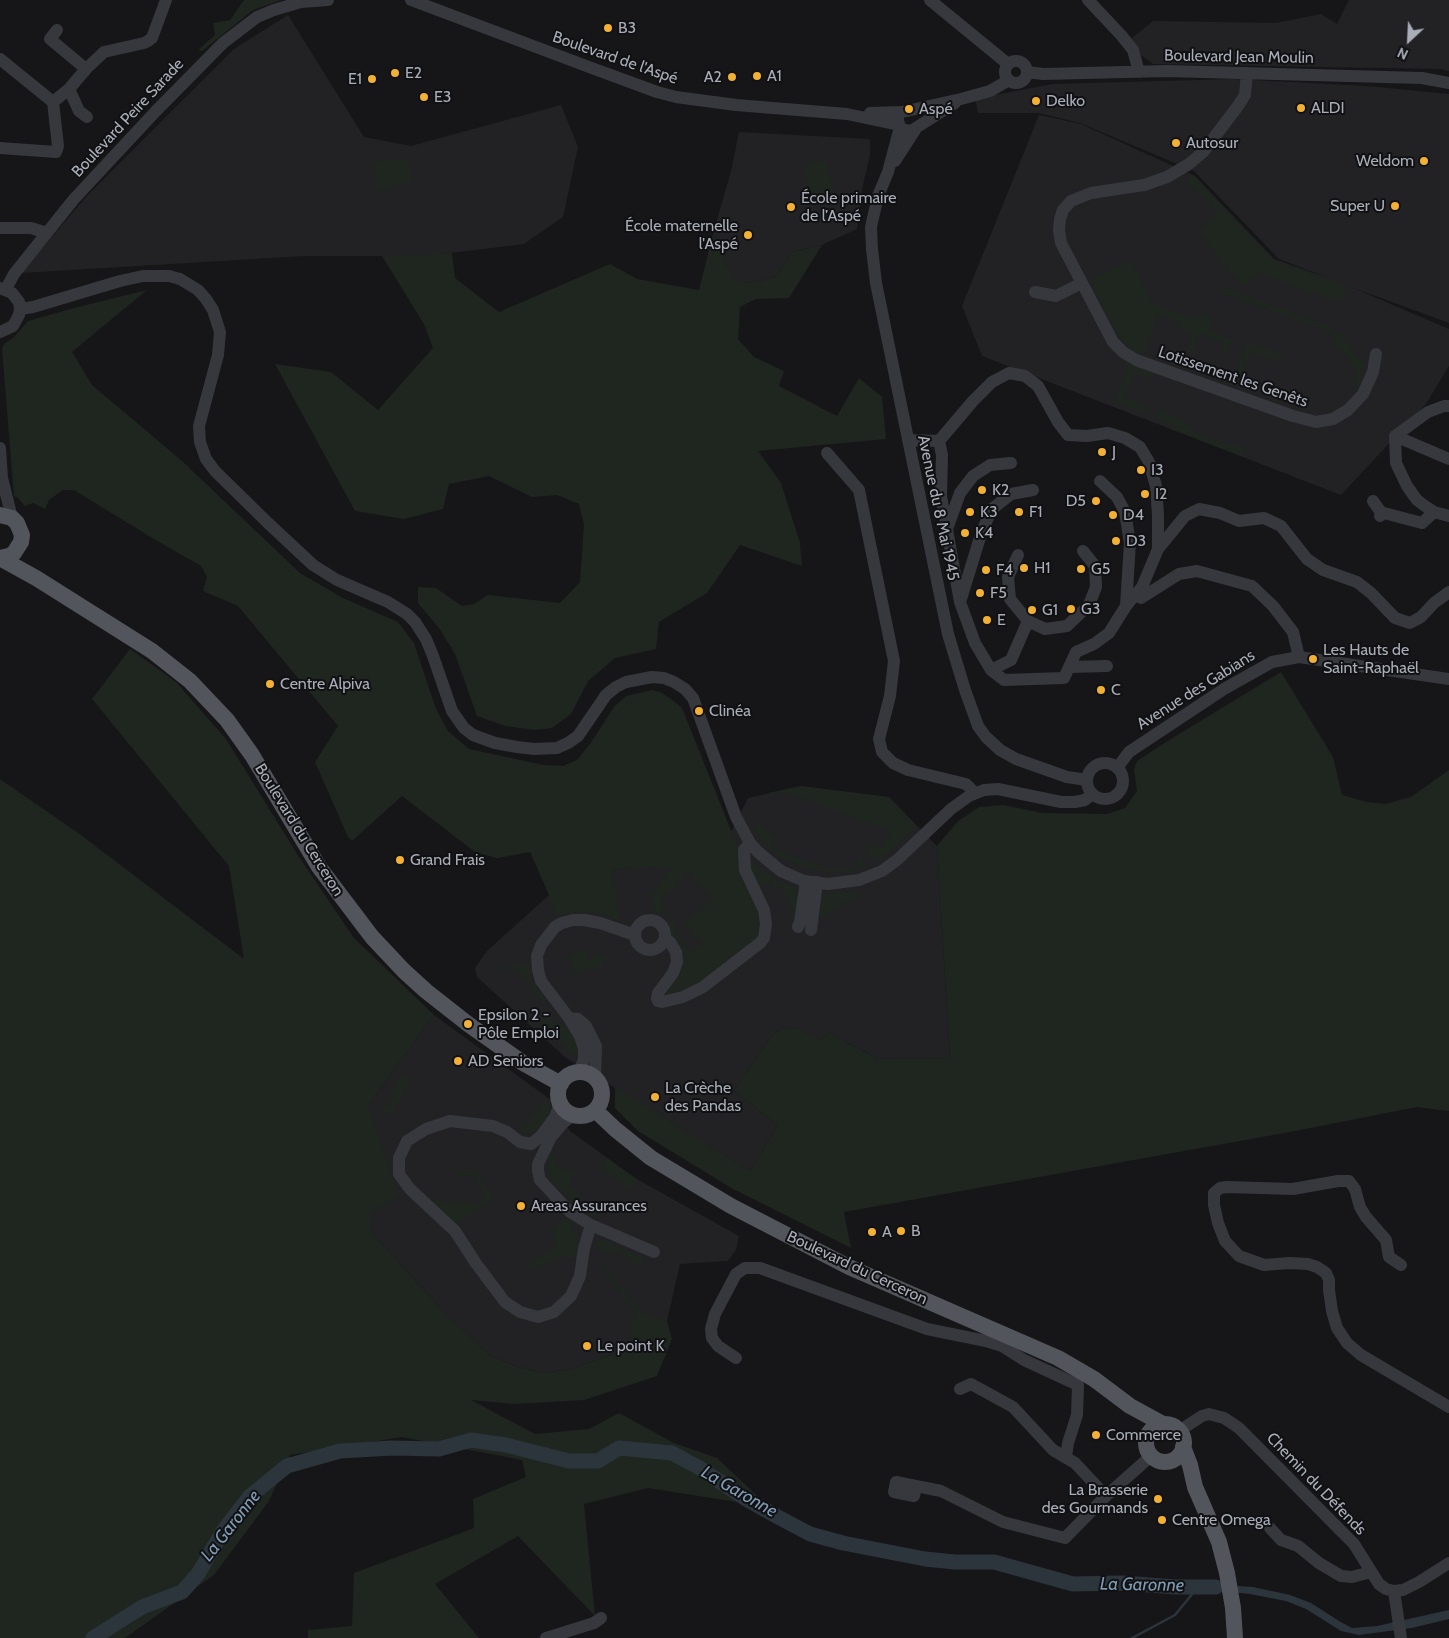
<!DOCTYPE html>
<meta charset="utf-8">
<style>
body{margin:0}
#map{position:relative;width:1449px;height:1638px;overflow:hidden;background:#161618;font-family:Cabin,sans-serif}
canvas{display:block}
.north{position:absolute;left:1384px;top:15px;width:50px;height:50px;-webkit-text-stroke:4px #111113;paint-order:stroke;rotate:205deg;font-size:14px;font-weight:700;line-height:20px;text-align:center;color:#a8adb8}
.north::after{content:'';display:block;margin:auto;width:18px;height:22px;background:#a8adb8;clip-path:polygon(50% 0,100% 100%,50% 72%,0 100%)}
</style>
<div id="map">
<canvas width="1449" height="1638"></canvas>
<div class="north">N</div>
</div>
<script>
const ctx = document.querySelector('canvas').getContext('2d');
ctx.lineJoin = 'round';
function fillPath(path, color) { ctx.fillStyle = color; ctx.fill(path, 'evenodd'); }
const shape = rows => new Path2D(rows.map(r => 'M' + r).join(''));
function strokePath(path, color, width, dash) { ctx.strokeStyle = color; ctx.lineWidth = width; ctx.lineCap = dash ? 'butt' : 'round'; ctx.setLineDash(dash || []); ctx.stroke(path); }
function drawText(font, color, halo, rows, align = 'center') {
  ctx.font = font + ' Cabin,sans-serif'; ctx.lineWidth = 4; ctx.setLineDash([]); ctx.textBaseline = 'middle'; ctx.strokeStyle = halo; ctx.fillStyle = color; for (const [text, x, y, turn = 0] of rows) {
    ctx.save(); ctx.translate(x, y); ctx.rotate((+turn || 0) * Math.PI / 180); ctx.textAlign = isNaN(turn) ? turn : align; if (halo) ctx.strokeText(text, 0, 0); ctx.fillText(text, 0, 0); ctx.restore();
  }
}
fillPath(shape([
 [1349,0,1449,0,1449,71,1440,69,1153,64,1138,53,1132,38,1153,21,1276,23,1321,14,1337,24],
 [288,15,364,137,411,146,561,105,578,147,563,217,524,244,426,256,304,256,21,273,86,197,234,49],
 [1234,79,1367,86,1449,94,1449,323,1351,287,1449,329,1449,366,1426,404,1341,495,982,356,962,306,1039,115,1081,124,1195,176,1274,259,1328,278,1279,259,1194,171,1080,123,1039,113,978,113,975,99,1052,84],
 [739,132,870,139,870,155,863,185,857,229,822,245,792,252,783,267,775,277,750,283,733,281,713,234,731,171],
 [801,786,889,797,937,846,950,1058,879,1059,828,1033,821,1040,799,1029,786,1027,774,1033,734,1091,778,1125,750,1171,566,1058,477,977,475,968,487,951,549,895,618,869,672,866,725,838,731,832,748,798],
 [434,1015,551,1100,570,1131,635,1178,739,1236,736,1250,728,1261,680,1264,667,1321,643,1315,620,1352,571,1369,544,1373,518,1367,491,1356,444,1312,372,1233,369,1213,368,1105]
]), '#222225');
fillPath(shape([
 [244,0,281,0,253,10,202,51,198,50,215,35,213,23,230,20],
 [406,158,413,181,379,191,373,162],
 [827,160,836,202,813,206,804,165],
 [1189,174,1194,176,1273,260,1348,286,1342,300,1331,298,1330,299,1264,275,1260,272,1242,286,1198,231,1217,215,1210,202,1189,184],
 [713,234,733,280,750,283,775,277,783,267,792,252,822,245,789,298,756,299,740,307,738,339,754,357,784,371,779,386,837,416,859,378,882,397,886,439,758,451,781,483,800,543,802,566,740,545,707,593,659,622,656,649,615,658,588,681,571,714,552,728,535,730,505,726,477,716,455,654,439,628,418,603,418,587,436,588,462,606,474,604,488,595,560,603,580,582,584,525,579,504,557,495,532,497,489,476,449,484,443,509,404,519,355,511,275,364,331,372,378,410,433,348,424,324,382,256,452,253,455,278,499,312,610,264,637,279,699,290],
 [1131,260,1152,303,1160,307,1193,318,1207,314,1213,318,1210,331,1232,339,1227,353,1222,350,1224,343,1200,334,1192,355,1186,353,1193,334,1177,326,1178,322,1159,314,1159,312,1144,355,1128,347,1118,335,1089,280],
 [1223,287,1328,326,1342,336,1365,365,1357,389,1353,388,1357,371,1342,350,1336,347,1333,337,1324,329,1220,292],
 [147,290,72,352,92,385,182,461,300,573,343,598,398,622,414,643,436,709,448,731,469,749,544,765,563,766,577,760,590,744,614,707,626,696,652,690,662,693,671,699,682,708,742,858,764,928,760,940,689,990,665,995,676,974,669,919,675,922,677,933,685,948,692,952,702,944,684,924,713,898,687,869,684,874,686,875,682,876,675,889,661,898,664,903,662,909,669,914,664,916,653,910,651,896,672,867,618,869,612,871,620,921,604,914,591,912,576,912,560,916,553,910,549,895,530,852,497,858,475,852,402,796,352,841,348,837,315,762,338,726,238,606,203,591,207,577,201,566,154,539,74,490,63,490,49,500,45,509,33,503,25,506,18,498,14,496,2,349,4,344,14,337,28,321,74,308],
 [1247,342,1282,354,1284,356,1282,358,1275,358,1274,361,1251,352,1241,378,1237,377,1233,386,1232,385],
 [1129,363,1153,373,1152,379,1134,373,1125,398,1152,408,1145,412,1115,402],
 [1160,408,1163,409,1163,412,1190,422,1183,426,1193,426,1192,431,1223,443,1226,445,1229,443,1247,449,1241,456,1171,429,1172,428,1180,428,1156,419],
 [130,649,176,682,226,739,299,857,354,938,434,1015,368,1105,399,1196,370,1213,372,1233,444,1312,491,1356,518,1367,544,1373,571,1369,620,1352,633,1330,628,1324,638,1316,605,1272,603,1273,604,1267,606,1267,643,1314,667,1321,672,1339,657,1376,584,1400,515,1404,471,1400,535,1434,589,1429,619,1413,674,1443,717,1458,769,1507,648,1488,584,1504,595,1616,518,1536,435,1584,479,1638,308,1638,308,1630,352,1626,354,1573,474,1528,473,1499,526,1477,522,1460,402,1437,290,1455,269,1501,214,1575,125,1638,0,1638,0,779,81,835,244,959,229,866,92,699],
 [1281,672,1333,757,1342,795,1367,802,1385,804,1411,797,1449,770,1449,1111,1417,1107,1290,1132,844,1212,851,1248,733,1189,638,1131,615,1108,615,1087,750,1171,778,1125,734,1091,774,1033,786,1027,799,1029,821,1040,828,1033,879,1059,950,1058,937,846,958,821,979,807,1003,805,1042,813,1107,814,1125,808,1137,791,1134,769,1137,761,1166,742],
 [801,786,889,797,917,826,894,848,878,860,865,854,869,843,881,848,885,838,889,839,891,831,838,811,788,793,773,795,768,793],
 [757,824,765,828,775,840,771,844,776,850,829,869,844,869,857,866,856,860,862,860,864,866,847,872,833,872,809,869,781,858,761,839,754,826],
 [748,858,774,878,801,890,796,921,790,914,794,912,781,886,774,889,770,882,758,888,751,873],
 [861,892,860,894,819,919,821,896,824,894],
 [581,950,589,950,587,956,591,959,596,954,607,958,601,967,594,969,582,970,575,974,572,969,574,966,570,964,571,957],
 [522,964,531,968,532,980,550,1007,531,991,534,986,512,966,508,972,503,967],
 [544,1016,567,1027,578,1043,579,1056,567,1049,541,1023],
 [402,1074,411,1079,389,1117,381,1110,385,1104,389,1105,393,1098,390,1096],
 [546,1099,549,1102,551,1111,550,1114,536,1131,527,1134,522,1133,520,1132,524,1127],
 [549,1152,557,1159,554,1163,569,1173,572,1170,576,1173,568,1186,580,1195,578,1199,597,1214,594,1218,569,1202,571,1199,552,1180,549,1172,548,1158],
 [607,1158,638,1180,631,1190,600,1166],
 [457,1168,459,1170,476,1170,494,1199,455,1224,430,1202,439,1198,442,1201,454,1203,466,1201,474,1206,484,1199,486,1195,472,1173,468,1175,465,1173,460,1177,456,1172],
 [564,1218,572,1225,578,1236,578,1257,562,1257,531,1270,529,1265,533,1259,555,1249,553,1233],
 [600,1240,605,1240,646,1260,640,1265,616,1252,607,1253,594,1244]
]), '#1e261f');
fillPath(shape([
 [1206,1584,1253,1587,1290,1595,1311,1603,1339,1621,1352,1628,1377,1626,1449,1610,1449,1619,1412,1628,1359,1635,1341,1631,1306,1609,1286,1601,1250,1594,1211,1590,1198,1587]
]), '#2c353c');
strokePath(shape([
 [1132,1638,1175,1615,1198,1587]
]), '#2c353c', 2.5);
strokePath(shape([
 [93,1638,142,1607,182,1592,198,1574,223,1531,250,1496,287,1466,340,1451,392,1448,439,1449,471,1440,506,1445,569,1461,598,1461,619,1448,672,1453,698,1467,746,1499,778,1517,810,1534,843,1543,925,1559,955,1562,994,1562,1073,1584,1122,1583,1176,1587,1216,1587]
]), '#2c353c', 15);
strokePath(shape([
 [411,0,589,67,657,92,676,97,736,105,847,114,899,125],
 [930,0,1008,64],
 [1088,0,1121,35,1133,50,1139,72],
 [57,30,50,39,86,69],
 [0,59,53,102],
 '1005 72a11 11 0 1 1 22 0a11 11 0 1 1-22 0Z',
 [1027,72,1043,74,1167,71,1422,78,1449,83],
 [1247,73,1245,95,1238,106,1203,152,1189,164,1167,177,1144,185,1091,193,1071,201,1063,210,1060,219,1059,230,1061,243,1113,342,1123,352,1136,360,1293,416,1316,422,1333,419,1348,410,1363,394,1373,372,1376,354],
 [69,89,79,111,87,117],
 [870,113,902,112,961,99,990,91,1009,80],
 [898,119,899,125,902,129,911,131,955,103],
 [900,127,888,172,878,196,871,227,872,249,876,283,948,634,965,690,978,726,986,737,1000,750,1016,759,1067,777,1087,780],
 [0,148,56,152,58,146,53,102,69,89,86,69,104,52,144,43,148,41,152,38,166,0],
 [895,161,915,130],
 [0,228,31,228,47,233],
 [0,288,12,293,19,302,20,309,19,315,13,326,0,332],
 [6,289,14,274,74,199,156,111,223,43,257,17,274,10,301,2,328,0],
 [1035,292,1056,296,1082,283],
 [20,309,33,307,120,281,143,276,169,276,180,279,198,290,206,299,213,310,220,332,218,355,199,426,200,442,206,459,215,471,268,523,313,565,337,580,388,602,407,614,415,622,426,639,433,656,452,711,464,728,473,735,495,743,517,747,534,749,557,748,568,743,578,736,606,695,616,687,626,682,652,677,664,678,674,682,685,689,693,698,736,817,750,843,758,852,781,871,804,881,828,884,859,880,882,871,897,860,951,809,969,796,984,790,998,789,1061,802,1075,802,1085,800,1092,794],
 [1395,436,1428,412,1444,406,1449,406],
 [908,440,939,441],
 [0,448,2,478,12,518],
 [827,453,859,490,894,661,890,696,879,739,882,752,893,763,908,770,966,784,975,793],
 [1449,459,1395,436,1396,463,1407,486,1417,500,1425,506,1434,512,1449,516],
 [1100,481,1117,497,1125,512,1130,543,1126,606],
 [1373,501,1380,511,1384,513],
 [1380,516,1384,513,1422,523,1434,512],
 [947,529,960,493,973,476,990,465,1011,463],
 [1018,555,1008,577,1010,599,1028,621,1045,629,1067,626,1089,605,1096,587,1095,566,1083,551],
 [1142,587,1126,606,1109,633,1094,644,1076,652,1064,678,1004,680,991,670,975,643,960,602,941,496,942,455,939,441,973,401,992,382,1009,373,1025,376,1038,386,1058,422,1068,435,1087,436,1108,433,1125,438,1140,447,1149,462,1156,486,1158,515,1158,549],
 [1141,593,1142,587,1158,549,1185,516,1199,509,1220,513,1239,521,1264,518,1281,526,1307,559,1323,570,1357,582,1371,593,1395,618,1410,623,1421,617,1434,603,1449,592],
 [1141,598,1179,574,1197,571,1252,586,1273,606,1293,632,1299,657],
 [961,599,982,531,992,509,1011,494,1033,490],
 [1070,667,1107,666],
 [991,670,1011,660,1028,621],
 '1087 781a18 18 0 1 1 36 0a18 18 0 1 1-36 0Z',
 [1117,768,1129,752,1224,689,1272,662,1299,657,1449,679],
 '635 935a15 15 0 1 1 30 0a15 15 0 1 1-30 0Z',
 [798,927,800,922,806,881],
 [811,930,817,882],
 [665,939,670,942,676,952,677,962,673,973,658,993,657,998,658,1001,662,1002,683,997,703,987,760,943,764,938,766,924,764,910,745,870,744,850,750,843],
 [569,1018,580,1036,584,1049,584,1059,579,1073],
 [595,1079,596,1046,586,1026,578,1019,569,1018,541,981,538,970,537,956,541,945,555,927,562,923,573,920,584,920,600,923,635,935],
 [558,1097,558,1109,555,1117,540,1137,531,1144,520,1142,507,1132,493,1126,450,1121,426,1129,407,1141,399,1158,399,1174,410,1189,455,1231,475,1262,505,1302,520,1312,538,1317,554,1312,571,1296,580,1276,584,1248,591,1225,570,1212,540,1180,538,1171,538,1164,551,1137,563,1123,573,1115],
 [591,1225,654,1252],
 [1401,1265,1389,1257,1386,1240,1366,1217,1360,1207,1355,1189,1349,1181,1338,1181,1293,1189,1227,1187,1220,1188,1214,1193,1214,1205,1218,1223,1225,1241,1239,1256,1264,1265,1289,1263,1308,1264,1317,1267,1326,1273,1329,1280,1329,1290,1332,1311,1337,1328,1347,1343,1361,1355,1449,1407],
 [736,1358,718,1346,712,1338,711,1329,715,1314,736,1274,745,1268,760,1268,927,1329,986,1341,1002,1346,1024,1360,1078,1385,1077,1415,1068,1443,1066,1457],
 [960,1389,971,1384,1013,1407,1053,1450,1075,1463,1106,1496],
 [1179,1431,1202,1416,1209,1414,1224,1418,1239,1428,1354,1544,1379,1584,1386,1589,1394,1591,1401,1638],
 [916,1486,914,1496,894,1492,896,1482,941,1491,1003,1522,1065,1538,1106,1496,1151,1456],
 [1270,1528,1281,1540,1298,1546,1319,1563,1341,1576,1352,1577,1371,1572],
 [1394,1591,1403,1590,1419,1582,1449,1563],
 [546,1638,594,1623,601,1618]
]), '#37383d', 12);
strokePath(shape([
 [0,515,12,518,17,523,22,535,21,542,14,553,9,556,0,558],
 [0,558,36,578,152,651,190,681,227,720,252,755,319,867,372,937,404,971,426,991,468,1024,523,1063,561,1084],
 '558 1094a22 22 0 1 1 44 0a22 22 0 1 1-44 0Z',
 [595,1110,615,1129,651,1158,731,1206,849,1267,1058,1358,1094,1379,1130,1406,1163,1424],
 '1146 1443a19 19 0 1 1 38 0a19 19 0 1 1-38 0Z',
 [1183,1447,1190,1465,1195,1487,1219,1542,1227,1573,1233,1608,1235,1638]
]), '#53555c', 16);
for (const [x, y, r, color] of [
 [608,28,5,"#f2b134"],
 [395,73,5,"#f2b134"],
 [757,76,5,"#f2b134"],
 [732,77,5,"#f2b134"],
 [372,79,5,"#f2b134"],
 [424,97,5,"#f2b134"],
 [1036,101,5,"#f2b134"],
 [1301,108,5,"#f2b134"],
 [909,109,5,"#f2b134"],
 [1176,143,5,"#f2b134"],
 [1424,161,5,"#f2b134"],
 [1395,206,5,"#f2b134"],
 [791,207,5,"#f2b134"],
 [748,235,5,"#f2b134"],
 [1102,452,5,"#f2b134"],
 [1141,470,5,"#f2b134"],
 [982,490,5,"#f2b134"],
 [1145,494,5,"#f2b134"],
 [1096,501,5,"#f2b134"],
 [970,512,5,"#f2b134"],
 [1019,512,5,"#f2b134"],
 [1113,515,5,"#f2b134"],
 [965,533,5,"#f2b134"],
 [1116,541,5,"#f2b134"],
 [1024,568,5,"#f2b134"],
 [1081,569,5,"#f2b134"],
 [986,570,5,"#f2b134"],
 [980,593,5,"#f2b134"],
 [1071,609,5,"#f2b134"],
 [1032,610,5,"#f2b134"],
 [987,620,5,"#f2b134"],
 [1313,659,5,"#f2b134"],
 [270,684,5,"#f2b134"],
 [1101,690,5,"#f2b134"],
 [699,711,5,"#f2b134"],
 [400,860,5,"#f2b134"],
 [468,1024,5,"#f2b134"],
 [458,1061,5,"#f2b134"],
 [655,1097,5,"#f2b134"],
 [521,1206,5,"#f2b134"],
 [901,1231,5,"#f2b134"],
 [872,1232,5,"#f2b134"],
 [587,1346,5,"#f2b134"],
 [1096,1435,5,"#f2b134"],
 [1158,1499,5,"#f2b134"],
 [1162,1520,5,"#f2b134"]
]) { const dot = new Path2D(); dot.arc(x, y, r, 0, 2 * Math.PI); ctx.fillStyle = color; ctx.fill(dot); strokePath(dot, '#111113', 2); }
drawText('16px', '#a8adb8', '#111113', [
 ["B3",618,28],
 ["E2",405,73],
 ["A1",767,76],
 ["A2",722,77,"right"],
 ["E1",362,79,"right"],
 ["E3",434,97],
 ["Delko",1046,101],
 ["ALDI",1311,108],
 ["Aspé",919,109],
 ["Autosur",1186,143],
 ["Weldom",1414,161,"right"],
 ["École primaire",801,198],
 ["de l’Aspé",801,216],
 ["Super U",1385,206,"right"],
 ["École maternelle",738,226,"right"],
 ["l'Aspé",738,244,"right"],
 ["J",1112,452],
 ["I3",1151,470],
 ["K2",992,490],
 ["I2",1155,494],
 ["D5",1086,501,"right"],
 ["K3",980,512],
 ["F1",1029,512],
 ["D4",1123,515],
 ["K4",975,533],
 ["D3",1126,541],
 ["H1",1034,568],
 ["G5",1091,569],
 ["F4",996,570],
 ["F5",990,593],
 ["G3",1081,609],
 ["G1",1042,610],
 ["E",997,620],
 ["Les Hauts de",1323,650],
 ["Saint-Raphaël",1323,668],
 ["Centre Alpiva",280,684],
 ["C",1111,690],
 ["Clinéa",709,711],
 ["Grand Frais",410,860],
 ["Epsilon 2 -",478,1015],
 ["Pôle Emploi",478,1033],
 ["AD Seniors",468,1061],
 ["La Crèche",665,1088],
 ["des Pandas",665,1106],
 ["Areas Assurances",531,1206],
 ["B",911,1231],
 ["A",882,1232],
 ["Le point K",597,1346],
 ["Commerce",1106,1435],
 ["La Brasserie",1148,1490,"right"],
 ["des Gourmands",1148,1508,"right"],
 ["Centre Omega",1172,1520]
], 'left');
drawText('16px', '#a8adb8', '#111113', [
 ["Boulevard Jean Moulin",1239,57,1],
 ["Boulevard de l'Aspé",615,58,19],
 ["Boulevard Peire Sarade",128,118,-47],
 ["Lotissement les Genêts",1233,377,19],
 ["Avenue du 8 Mai 1945",938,508,78],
 ["Avenue des Gabians",1196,690,-32],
 ["Boulevard du Cerceron",299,830,58],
 ["Boulevard du Cerceron",857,1268,25],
 ["Chemin du Défends",1316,1484,46]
]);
drawText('italic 18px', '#7f9bb3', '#111113', [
 ["La Garonne",739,1492,30],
 ["La Garonne",231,1526,-52],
 ["La Garonne",1142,1585,1]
]);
</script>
